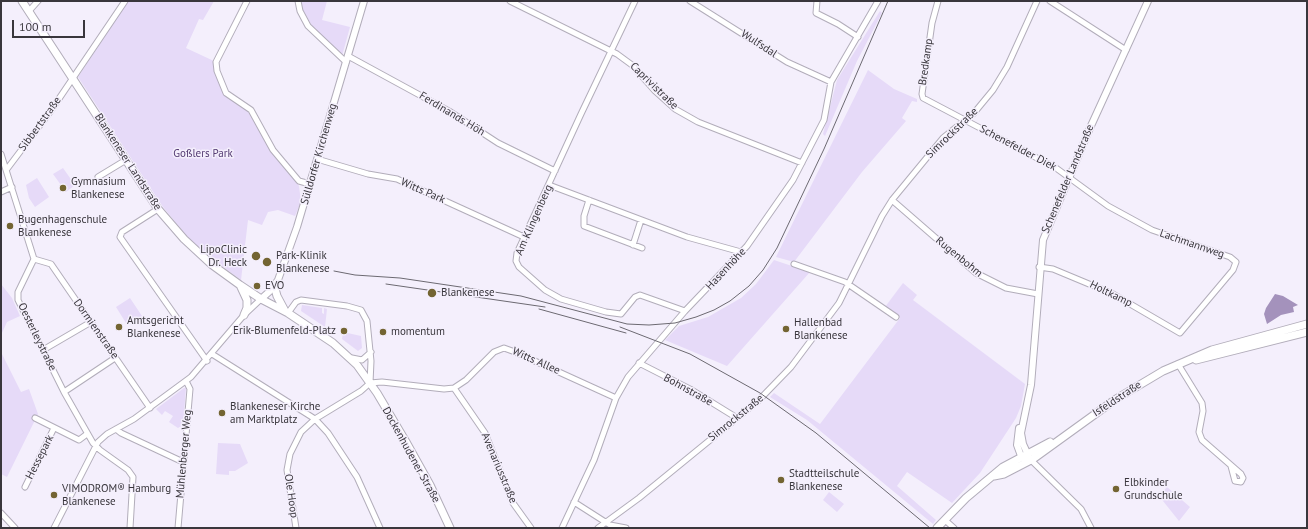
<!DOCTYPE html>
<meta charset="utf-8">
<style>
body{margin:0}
#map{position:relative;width:1308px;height:529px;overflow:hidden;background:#f4effc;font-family:"PT Sans",sans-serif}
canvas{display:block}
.frame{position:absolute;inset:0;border:2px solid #39363c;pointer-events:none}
.scale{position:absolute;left:12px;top:20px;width:73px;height:18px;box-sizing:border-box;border:2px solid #39363c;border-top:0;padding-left:5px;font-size:12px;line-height:14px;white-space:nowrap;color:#39363c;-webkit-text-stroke:3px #f4effc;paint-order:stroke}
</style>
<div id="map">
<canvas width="1308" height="529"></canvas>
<div class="frame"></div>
<div class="scale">100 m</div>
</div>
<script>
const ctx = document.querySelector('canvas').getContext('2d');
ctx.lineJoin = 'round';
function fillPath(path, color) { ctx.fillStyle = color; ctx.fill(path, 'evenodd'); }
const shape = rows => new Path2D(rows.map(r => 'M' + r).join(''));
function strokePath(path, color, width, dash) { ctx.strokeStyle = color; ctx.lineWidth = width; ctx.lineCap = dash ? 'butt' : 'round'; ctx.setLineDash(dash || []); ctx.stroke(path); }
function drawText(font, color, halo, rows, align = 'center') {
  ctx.font = font + ' "PT Sans",sans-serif'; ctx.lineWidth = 3; ctx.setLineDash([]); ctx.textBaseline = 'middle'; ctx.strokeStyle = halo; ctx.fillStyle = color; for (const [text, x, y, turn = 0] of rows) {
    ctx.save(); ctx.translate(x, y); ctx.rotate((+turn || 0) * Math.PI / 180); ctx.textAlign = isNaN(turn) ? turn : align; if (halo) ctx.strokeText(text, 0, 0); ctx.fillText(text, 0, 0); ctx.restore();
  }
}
fillPath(shape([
 [128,1,214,1,203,20,199,19,186,48,216,62,226,93,249,110,299,186,301,202,295,216,278,210,268,212,262,225,248,220,241,280,215,261,189,239,163,207,78,77],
 [301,1,327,1,322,20,350,27,342,56,313,28,303,10],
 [880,11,882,13,857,61,825,136,823,134,837,80],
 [868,70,894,89,917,99,917,102,912,101,902,118,906,121,862,172,794,262,776,257],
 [63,168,75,185,66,192,53,174],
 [37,178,49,197,35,207,29,198,26,185],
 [774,260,810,272,727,366,665,340,679,326,708,317,741,298,756,284],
 [903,283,917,295,913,300,1025,384,1021,406,1016,418,980,473,952,503,907,472,897,486,936,520,933,524,807,420,770,397,774,393,820,424,900,318,885,307],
 [1,284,12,298,20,316,7,322,1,335],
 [130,298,142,316,130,324,129,321,126,323,116,307],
 [302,305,322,308,322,313,324,314,324,308,327,309,325,327,301,311],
 [343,332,361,336,362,348,358,351,342,339],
 [1,352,21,392,29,389,38,414,7,477,1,474],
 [184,388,186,388,183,425,178,428,169,422,173,416,165,411,162,415,156,409],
 [218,443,240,444,248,463,235,471,229,471,229,475,216,474],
 [1167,487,1190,507,1179,521,1159,496],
 [829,492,844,504,837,512,823,500]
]), '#e6daf8');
fillPath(shape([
 [1275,294,1283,296,1298,305,1293,307,1294,312,1281,315,1267,324,1264,314,1266,308]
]), '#a492bc');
const minor = shape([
 [247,1,216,62,217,71,226,93,251,110,273,150,299,181,310,184],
 [298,1,300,11,308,26,346,62],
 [510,1,617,54,632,65,655,91,675,109,698,122,802,163],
 [635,1,581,114,517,253,516,261,519,267,545,290,561,299,606,312,621,314,635,297,640,295,685,311],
 [690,1,787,62,831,82],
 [817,1,816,13,838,24,858,37],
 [938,1,932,23,922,94,923,98,1056,168,1108,206,1152,230,1230,257,1236,262,1233,270,1180,333,1113,294,1053,269,1039,267],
 [1050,1,1126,50],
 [29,11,38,1],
 [348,56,449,111,498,143,555,171],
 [1,154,34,259,18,292,18,300,64,392,93,443,100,450,128,470,133,477,130,528],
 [317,159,368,174,397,179,524,237],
 [7,169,50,112,125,1],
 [98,177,126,160],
 [549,185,687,237,741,252],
 [1,192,12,187],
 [589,200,584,216,584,226,642,248],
 [892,200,976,273,1006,288,1038,294],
 [158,209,122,232,120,237,207,361],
 [633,245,641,220],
 [34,259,51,264,150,408],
 [794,264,845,282,896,317],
 [288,313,296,302,301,300,347,306,361,310,367,321,371,361,370,383],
 [43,350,91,322],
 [212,354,315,419,328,433,357,477,380,528],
 [352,358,362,360,371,352],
 [639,363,690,389,737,418],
 [1178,364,1202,403,1203,411,1199,432,1202,440,1241,474,1243,478,1241,482,1235,481,1231,466],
 [370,383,382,382,444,389,454,388,466,380,494,352,504,348,515,352,616,398],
 [454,388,485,433,513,503,531,528],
 [64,392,115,358],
 [35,418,79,440,87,434],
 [116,429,121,433,183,462],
 [1031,460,1081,509,1091,528],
 [25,487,54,428],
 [574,502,610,525,626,528],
 [1,513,15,528],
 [945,520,954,528],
 [54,528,98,442,107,434,134,419,191,377,244,315,261,299],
 [178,528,190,389,186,381],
 [296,528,287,470,290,454,301,432,315,419,361,391,370,383],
 [562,528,594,460,616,398,628,377,685,311,747,246,793,180,824,120,831,82,878,1],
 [598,528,639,498,759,400,791,367,839,303,882,216,892,200,943,138,974,113,993,90,1007,67,1037,1]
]);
const tertiary = shape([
 [261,299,270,291,278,280,297,227,364,1],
 [1019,428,1017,445,1021,456,1025,460],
 [1029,457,1023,444,1021,433,1031,385,1043,240,1090,128,1148,1]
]);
const secondary = shape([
 [22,1,158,209,184,239,211,264,240,285,261,299,288,313,333,343,357,365,377,393,406,442,430,485,450,528],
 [274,285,277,296,285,311],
 [241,287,247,300,247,308,244,315],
 [1196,360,1307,332],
 [994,476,1004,474,1033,459,1116,399,1163,371,1212,350,1307,324],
 [937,528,966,498,1003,467,1050,442]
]);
strokePath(minor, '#b2adba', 7);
strokePath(tertiary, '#b2adba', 8);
strokePath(secondary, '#b2adba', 9);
strokePath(minor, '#fff', 5);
strokePath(tertiary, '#fff', 6);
strokePath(secondary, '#fff', 7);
strokePath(shape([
 [334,271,355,275,400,278,521,296,627,324,649,325,675,323,696,317,714,310,730,301,749,286,763,270,777,248,824,149,888,1],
 [386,284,545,307],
 [539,309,626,333],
 [620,327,690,354,760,393,816,433,930,528]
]), '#6c6971', 1);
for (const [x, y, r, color] of [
 [63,188,4,"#736432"],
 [10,226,4,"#736432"],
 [256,256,5,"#736432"],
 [267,262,5,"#736432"],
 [257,286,4,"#736432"],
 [432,293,5,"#736432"],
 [119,327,4,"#736432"],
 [786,329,4,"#736432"],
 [344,331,4,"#736432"],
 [383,332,4,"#736432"],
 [222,413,4,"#736432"],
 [781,480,4,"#736432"],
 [1116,489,4,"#736432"],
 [54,495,4,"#736432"]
]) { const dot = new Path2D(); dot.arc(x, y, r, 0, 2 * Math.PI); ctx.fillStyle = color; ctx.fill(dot); strokePath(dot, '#f4effc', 1.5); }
drawText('11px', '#39363c', '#f4effc', [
 ["Wulfsdal",759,44,33],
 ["Bredkamp",926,62,-82],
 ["Caprivistraße",654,86,44],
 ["Ferdinands Höh",452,114,31],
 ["Sibbertstraße",40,124,-54],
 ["Simrockstraße",952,133,-44],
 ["Schenefelder Diek",1018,148,28],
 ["Sülldorfer Kirchenweg",319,154,-74],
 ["Blankeneser Landstraße",128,162,57],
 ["Schenefelder Landstraße",1068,179,-67],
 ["Witts Park",423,191,24],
 ["Am Klingenberg",534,220,-66],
 ["Lachmannweg",1192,244,19],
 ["Rugenbohm",959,257,39],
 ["Hasenhöhe",726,269,-47],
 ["Holtkamp",1111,294,26],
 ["Dormienstraße",96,329,55],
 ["Oesterleystraße",37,337,64],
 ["Witts Allee",536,361,24],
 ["Bohnstraße",688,390,29],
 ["Isfeldstraße",1117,399,-33],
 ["Simrockstraße",736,418,-39],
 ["Mühlenberger Weg",184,454,-85],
 ["Dockenhudener Straße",411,455,61],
 ["Hessepark",40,457,-63],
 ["Avenariusstraße",499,468,67],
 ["Ole Hoop",291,496,82]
]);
drawText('11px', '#543b72', '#f4effc', [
 ["Goßlers Park",203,154]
]);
drawText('11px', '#39363c', '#f4effc', [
 ["Gymnasium",71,182],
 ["Blankenese",71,195],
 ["Bugenhagenschule",18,220],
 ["Blankenese",18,233],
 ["LipoClinic",247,250,"right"],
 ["Dr. Heck",247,263,"right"],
 ["Park-Klinik",276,256],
 ["Blankenese",276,269],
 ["EVO",265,286],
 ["Blankenese",441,293],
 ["Amtsgericht",127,321],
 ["Blankenese",127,334],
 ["Hallenbad",794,323],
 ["Blankenese",794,336],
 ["Erik-Blumenfeld-Platz",336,331,"right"],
 ["momentum",391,332],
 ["Blankeneser Kirche",230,407],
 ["am Marktplatz",230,420],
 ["Stadtteilschule",789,474],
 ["Blankenese",789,487],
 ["Elbkinder",1124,483],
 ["Grundschule",1124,496],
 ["VIMODROM® Hamburg",62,489],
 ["Blankenese",62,502]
], 'left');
</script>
